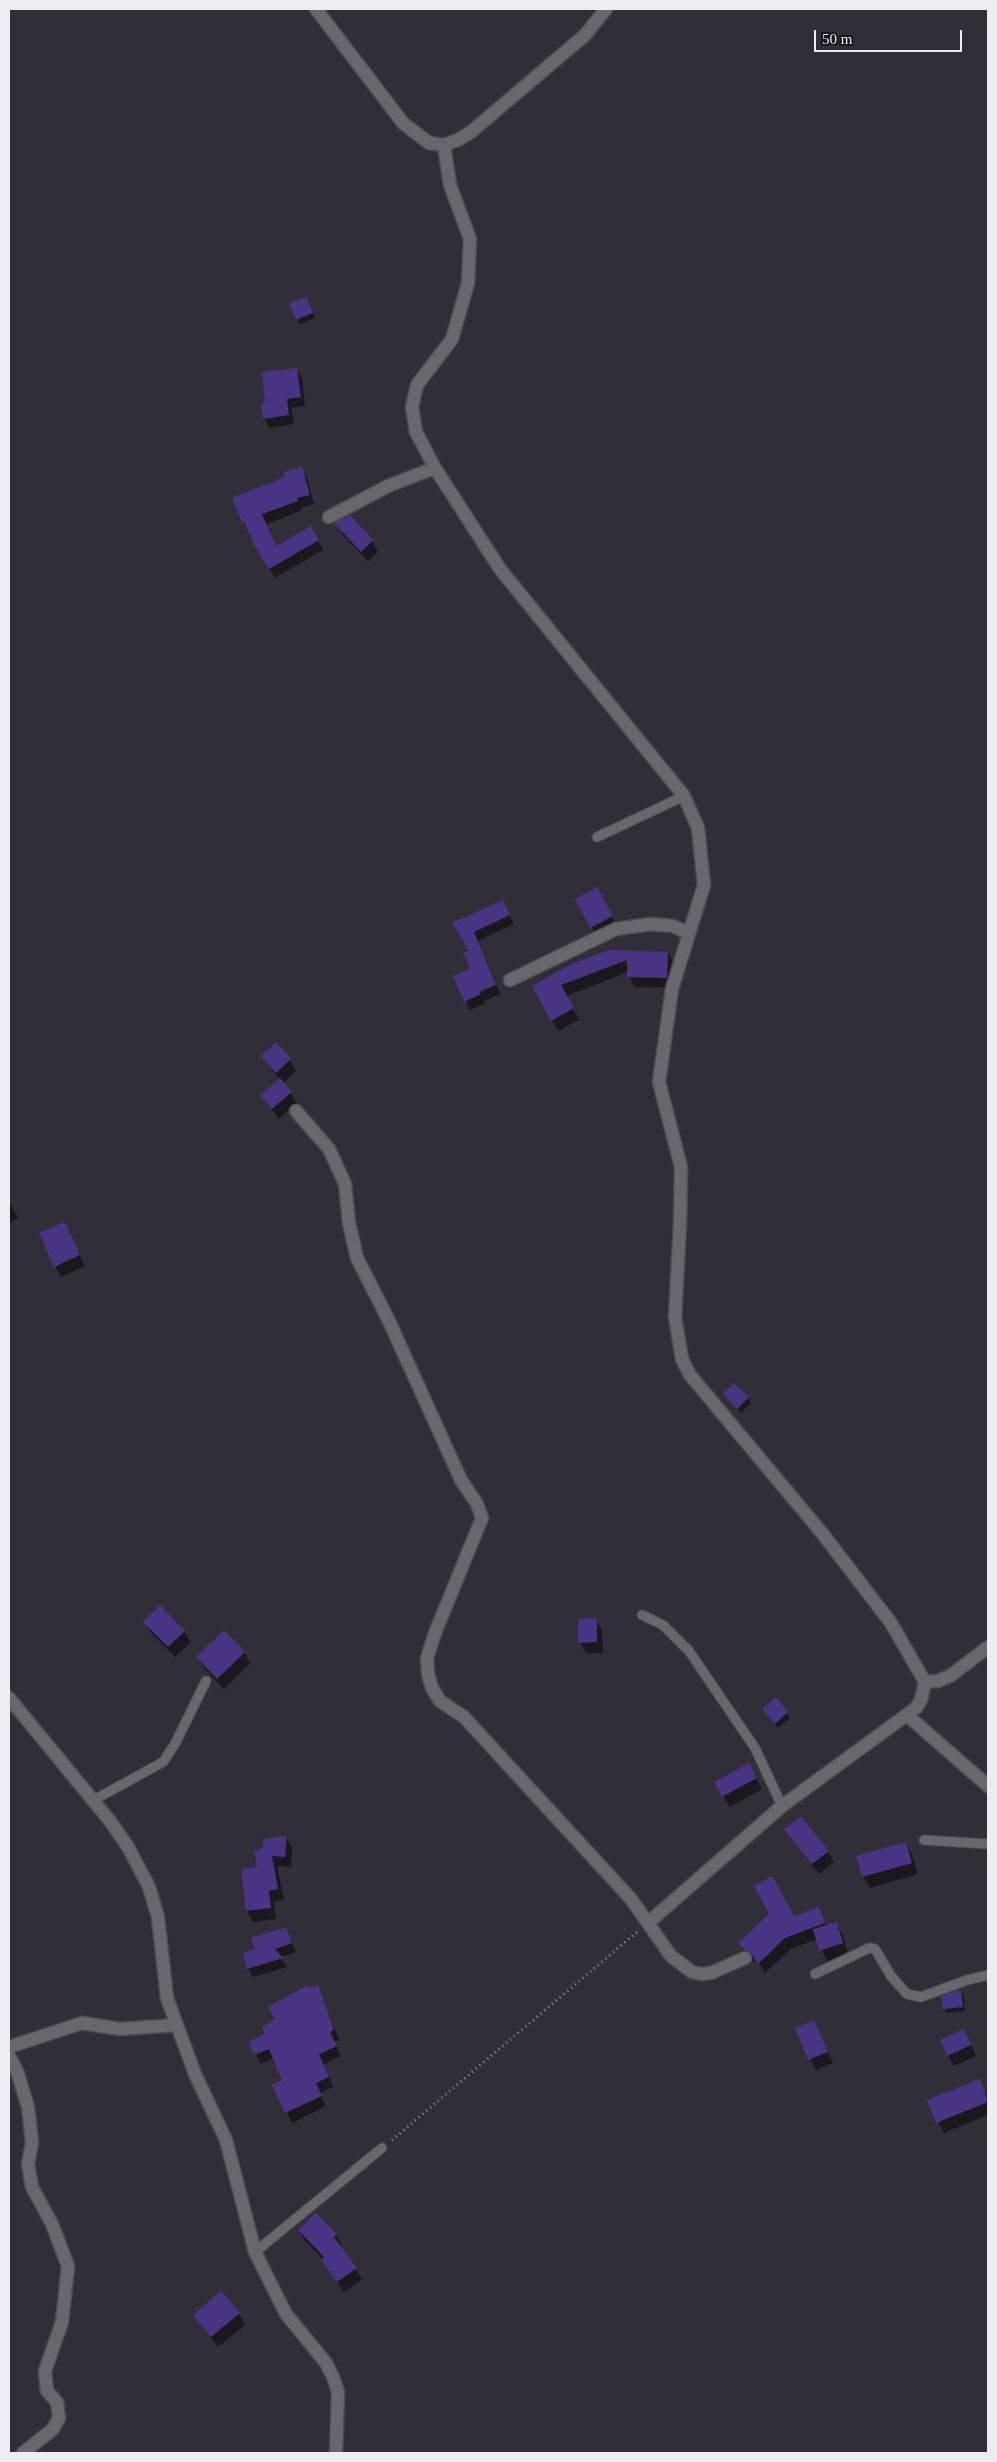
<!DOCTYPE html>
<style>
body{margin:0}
#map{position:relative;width:997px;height:2462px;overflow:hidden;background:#302f37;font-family:Georgia,serif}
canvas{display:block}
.frame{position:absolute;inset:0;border:10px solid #edecf1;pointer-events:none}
.scale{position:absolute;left:814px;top:30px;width:148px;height:22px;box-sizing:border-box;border:2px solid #edecf1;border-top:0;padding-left:6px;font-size:15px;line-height:18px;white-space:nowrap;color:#edecf1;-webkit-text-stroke:4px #18181b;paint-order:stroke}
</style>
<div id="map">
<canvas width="997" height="2462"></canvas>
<div class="frame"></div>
<div class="scale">50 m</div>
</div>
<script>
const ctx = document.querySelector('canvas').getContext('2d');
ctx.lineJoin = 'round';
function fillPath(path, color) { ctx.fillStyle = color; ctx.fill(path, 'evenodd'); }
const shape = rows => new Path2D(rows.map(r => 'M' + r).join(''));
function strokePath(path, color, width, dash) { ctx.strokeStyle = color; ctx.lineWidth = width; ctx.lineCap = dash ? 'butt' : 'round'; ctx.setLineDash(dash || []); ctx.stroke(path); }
fillPath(shape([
 [309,303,315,318,300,324,297,319],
 [297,369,302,378,305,406,291,408,294,424,270,428,264,419,262,404,266,404],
 [301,468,307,477,314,504,301,508,302,510,267,524,276,547,311,527,323,550,275,578,243,522,286,478],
 [336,524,372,541,378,552,368,561,342,534],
 [577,899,603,899,618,928,598,938],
 [507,911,514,924,478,941,500,994,484,1001,485,1004,470,1010,454,977,471,969,470,952,453,924],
 [668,953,674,964,672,988,634,987,628,972,566,996,579,1020,558,1031,533,987,571,966],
 [262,1056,290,1060,296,1071,283,1083,297,1103,279,1119,262,1096,280,1080],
 [9,1201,18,1218,9,1223],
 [64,1223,85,1266,61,1277,55,1266],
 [725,1394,748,1398,751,1403,741,1413],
 [596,1620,602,1630,603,1653,586,1653,580,1642],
 [145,1622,184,1631,191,1642,175,1657,151,1633],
 [244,1652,250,1663,224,1689,204,1668,198,1657],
 [776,1699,790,1718,778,1728,767,1714],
 [748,1764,762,1789,730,1807,715,1783],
 [786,1830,828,1852,834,1862,819,1874],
 [286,1837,292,1848,291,1867,277,1866,284,1900,274,1902,276,1919,253,1922,247,1911,264,1849],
 [906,1844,912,1854,918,1874,870,1888,863,1877,858,1857],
 [818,1909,827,1927,837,1924,843,1935,848,1954,827,1961,817,1939,791,1949,765,1973,758,1962,752,1961,746,1954,740,1943],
 [286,1928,296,1952,280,1957,287,1967,253,1977,248,1968,256,1950],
 [317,1987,339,2040,335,2042,341,2056,324,2064,333,2087,320,2093,326,2106,292,2123,274,2086,284,2081,274,2058,261,2064,250,2042,267,2034,276,2021,308,1990],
 [961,1992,964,1997,965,2011,947,2013,944,2008],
 [814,2021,833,2063,816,2070,810,2059],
 [964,2031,976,2056,954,2066,948,2055],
 [979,2081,988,2099,988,2115,944,2133,938,2122],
 [299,2231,336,2235,342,2245,340,2247,362,2279,344,2292,323,2259,305,2241],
 [239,2314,245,2325,218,2347,195,2315]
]), '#0007');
fillPath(shape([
 [307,297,313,313,296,320,289,303],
 [297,368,301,397,287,399,289,415,263,419,261,403,265,402,262,372],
 [302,466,310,495,297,498,298,501,262,514,276,546,311,526,319,540,269,569,254,545,244,522,242,522,232,498,285,477,284,472],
 [350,515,373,540,361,552,334,523],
 [597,887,613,916,590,928,575,899],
 [503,900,510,915,474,932,496,985,479,992,481,994,464,1002,453,976,470,969,463,953,469,951,452,923],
 [609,950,668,952,667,978,627,977,627,960,561,985,574,1008,551,1021,532,986,571,964],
 [276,1042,291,1059,276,1073,261,1056],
 [280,1078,292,1092,272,1109,260,1096],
 [65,1222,80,1255,54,1267,39,1233],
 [734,1383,749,1397,737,1409,723,1394],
 [160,1605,185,1631,168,1647,143,1622],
 [597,1618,597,1642,578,1643,578,1619],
 [224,1630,245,1652,217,1679,196,1657],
 [776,1697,788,1712,775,1724,762,1709],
 [749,1763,757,1778,722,1797,714,1782],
 [801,1816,829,1851,812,1864,784,1829],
 [287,1836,285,1857,272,1856,278,1889,269,1891,271,1908,246,1911,241,1869,257,1867,254,1850,263,1848,263,1839],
 [906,1842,912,1863,862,1877,856,1856],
 [772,1876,794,1916,819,1907,825,1923,785,1938,758,1964,750,1952,745,1950,738,1943,769,1914,754,1886],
 [837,1922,843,1943,819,1951,813,1929],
 [286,1927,292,1943,275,1949,283,1958,247,1969,243,1953,255,1949,251,1938],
 [318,1985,334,2030,330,2032,337,2046,319,2054,329,2077,316,2083,322,2096,285,2113,272,2085,282,2080,269,2049,254,2055,248,2042,265,2034,262,2027,275,2020,268,2007,306,1986,308,1988],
 [954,1991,961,1991,963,2007,943,2009,941,1996],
 [814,2020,828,2052,808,2060,795,2028],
 [964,2029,971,2045,947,2056,940,2040],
 [980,2079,988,2102,936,2123,927,2100],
 [316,2213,337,2234,334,2237,357,2268,337,2282,321,2259,324,2257,298,2230],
 [221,2291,240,2313,211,2337,193,2315]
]), '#493483');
const service = shape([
 [597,837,684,796],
 [642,1615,663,1625,689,1651,755,1748,782,1806],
 [92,1801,163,1762,175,1744,206,1681],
 [924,1840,988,1844],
 [815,1974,869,1948,875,1949,891,1976,907,1994,921,1997,967,1980,988,1975],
 [255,2252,382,2148]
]);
const minor = shape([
 [316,9,403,123,429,143,444,145,458,140,471,132,585,35,606,9],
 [444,145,450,185,470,239,468,283,452,339,417,385,412,407,416,432,435,468,500,569,684,796,698,828,704,885,672,989,659,1082,681,1167,680,1224,675,1317,682,1359,690,1375,822,1533,891,1623,925,1682,921,1700,916,1708,782,1806,649,1922],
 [329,517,390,485,435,468],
 [510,980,616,929,651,924,673,926,688,933],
 [296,1111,329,1149,345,1184,349,1223,357,1258,389,1321,461,1480,477,1504,482,1518,435,1633,427,1658,428,1674,432,1688,440,1701,464,1717,631,1899,671,1956,692,1972,701,1974,711,1973,745,1958],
 [925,1682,938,1681,950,1676,988,1647],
 [9,1698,110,1821,128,1847,149,1887,158,1917,167,1998,195,2074,226,2140,255,2252,286,2314,326,2363,333,2377,338,2392,336,2453],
 [908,1716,988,1786],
 [9,2047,82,2023,120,2029,177,2025],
 [9,2056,17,2071,28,2107,32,2142,28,2164,32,2187,52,2224,68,2266,62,2322,45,2371,47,2391,57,2402,59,2418,53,2429,23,2453]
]);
strokePath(service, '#4e4d55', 11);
strokePath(minor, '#4e4d55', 15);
strokePath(shape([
 [392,2140,637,1932]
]), '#919097', 3, [1, 4]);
strokePath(service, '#68676c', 9);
strokePath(minor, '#68676c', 12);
</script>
